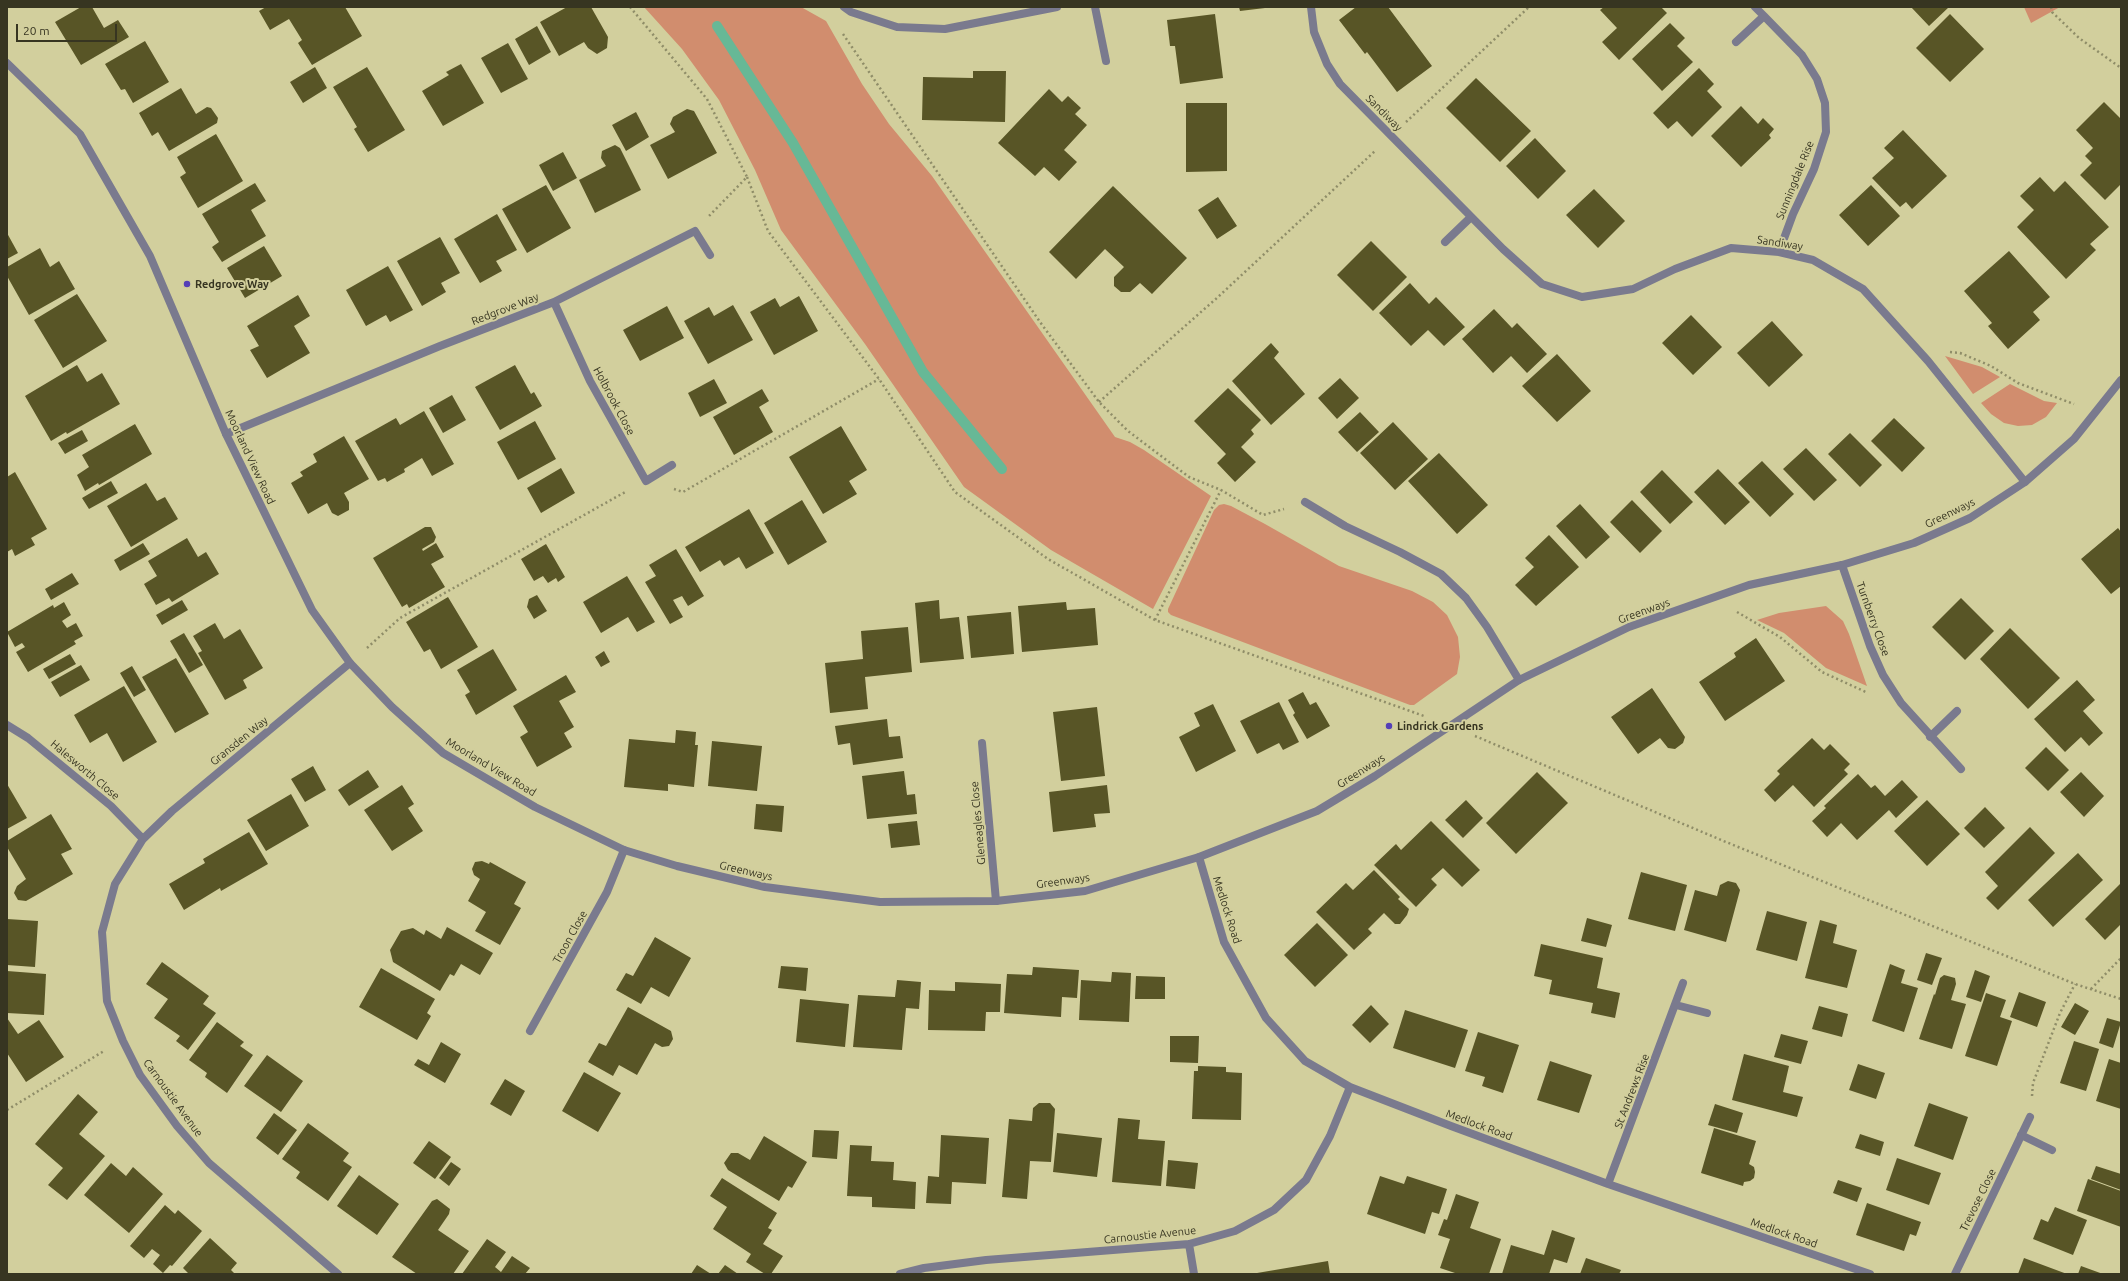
<!DOCTYPE html>
<style>
body{margin:0}
#map{position:relative;width:2128px;height:1281px;overflow:hidden;background:#d2cf9d;font-family:Ubuntu,sans-serif}
canvas{display:block}
.frame{position:absolute;inset:0;border:8px solid #373521;pointer-events:none}
.scale{position:absolute;left:16px;top:24px;width:101px;height:18px;box-sizing:border-box;border:2px solid #373521;border-top:0;padding-left:5px;font-size:12px;line-height:14px;white-space:nowrap;color:#373521;-webkit-text-stroke:3px #d2cf9d;paint-order:stroke}
</style>
<div id="map">
<canvas width="2128" height="1281"></canvas>
<div class="frame"></div>
<div class="scale">20 m</div>
</div>
<script>
const ctx = document.querySelector('canvas').getContext('2d');
ctx.lineJoin = 'round';
function fillPath(path, color) { ctx.fillStyle = color; ctx.fill(path, 'evenodd'); }
const shape = rows => new Path2D(rows.map(r => 'M' + r).join(''));
function strokePath(path, color, width, dash) { ctx.strokeStyle = color; ctx.lineWidth = width; ctx.lineCap = dash ? 'butt' : 'round'; ctx.setLineDash(dash || []); ctx.stroke(path); }
function drawText(font, color, halo, rows, align = 'center') {
  ctx.font = font + ' Ubuntu,sans-serif'; ctx.lineWidth = 4; ctx.setLineDash([]); ctx.textBaseline = 'middle'; ctx.strokeStyle = halo; ctx.fillStyle = color; for (const [text, x, y, turn = 0] of rows) {
    ctx.save(); ctx.translate(x, y); ctx.rotate((+turn || 0) * Math.PI / 180); ctx.textAlign = isNaN(turn) ? turn : align; if (halo) ctx.strokeText(text, 0, 0); ctx.fillText(text, 0, 0); ctx.restore();
  }
}
fillPath(shape([
 [644,7,801,7,826,21,862,84,889,124,932,176,1115,437,1130,442,1144,450,1211,496,1153,609,1051,550,964,487,865,344,781,230,755,170,719,100,682,49],
 [2024,7,2060,7,2031,23],
 [1945,356,1982,367,2000,377,1973,394],
 [2010,384,2044,401,2057,403,2046,417,2032,425,2018,426,2004,423,1991,414,1981,403],
 [1224,504,1231,506,1265,524,1339,566,1412,591,1433,602,1447,615,1458,637,1460,657,1457,674,1414,705,1410,705,1171,615,1168,612,1168,609,1214,510,1219,505],
 [1826,606,1843,621,1849,634,1867,686,1826,668,1784,633,1757,620,1779,613]
]), '#d18d6e');
strokePath(shape([
 [717,26,793,143,923,372,1002,469]
]), '#67b896', 10);
fillPath(shape([
 [81,7,92,7,104,28,118,20,129,37,81,65,55,22],
 [266,7,345,7,362,36,312,65,298,43,302,40,289,19,270,30,259,11],
 [567,7,591,7,608,37,607,48,597,54,588,48,584,42,559,56,540,22],
 [1239,7,1265,7,1265,8,1240,11],
 [1356,7,1388,7,1432,66,1397,92,1367,52,1365,54,1339,20],
 [1604,7,1661,7,1667,13,1619,60,1602,42,1617,28,1600,10],
 [1911,7,1949,7,1929,26],
 [1215,14,1223,78,1180,84,1175,46,1170,46,1167,20],
 [1950,14,1984,49,1950,82,1916,48],
 [1670,23,1685,38,1677,46,1693,62,1662,91,1632,59],
 [537,26,551,52,529,65,515,39],
 [145,41,169,82,133,103,125,89,121,90,105,64],
 [508,43,528,79,501,93,481,58],
 [461,64,484,103,443,126,422,91,449,75,446,72],
 [315,67,327,88,303,103,290,82],
 [367,67,405,130,368,152,354,129,357,127,333,87],
 [1699,68,1714,84,1707,91,1722,107,1692,137,1677,121,1668,129,1653,113],
 [973,71,1006,71,1005,122,922,120,923,77,973,78],
 [1476,78,1531,131,1500,162,1446,108],
 [181,88,196,114,207,107,211,108,218,118,217,123,169,151,158,132,152,136,139,113],
 [1049,89,1062,102,1068,96,1081,108,1075,114,1087,125,1064,150,1077,162,1059,181,1044,167,1035,176,998,143],
 [2104,102,2121,119,2121,184,2105,200,2080,175,2092,163,2085,156,2093,148,2076,130],
 [1186,103,1227,103,1227,171,1186,172],
 [1741,106,1758,124,1763,118,1774,129,1769,135,1771,138,1741,167,1711,136],
 [687,109,694,111,717,153,668,179,650,145,675,132,670,124,673,117],
 [636,112,649,137,626,151,612,125],
 [1903,130,1947,176,1912,209,1906,202,1900,207,1872,178,1894,158,1884,148],
 [216,134,243,181,198,208,180,177,186,173,177,157],
 [1535,138,1566,171,1538,199,1506,166],
 [615,145,620,148,641,190,595,213,579,180,606,166,601,158,602,151],
 [563,152,577,178,553,191,539,165],
 [2040,177,2054,192,2065,181,2109,227,2090,244,2096,250,2066,279,2017,227,2034,210,2020,196],
 [255,183,266,201,251,210,266,236,222,262,212,247,219,242,202,214],
 [546,185,571,228,527,253,502,209],
 [1871,185,1900,216,1868,246,1839,215],
 [1113,186,1187,258,1152,294,1140,283,1130,292,1121,292,1114,286,1114,277,1124,267,1105,249,1076,279,1049,252],
 [1594,189,1625,221,1598,248,1566,215],
 [1218,197,1237,226,1217,239,1198,210],
 [497,214,517,250,496,261,502,271,480,283,454,239],
 [7,233,18,253,7,259],
 [440,237,460,273,441,283,446,292,422,306,397,261],
 [1371,241,1407,277,1373,311,1337,275],
 [264,246,282,276,245,298,227,268],
 [40,248,50,267,59,261,75,289,29,315,7,276,7,267],
 [2009,251,2050,297,2033,312,2040,320,2008,349,1988,326,1992,323,1964,291],
 [388,266,413,310,390,322,386,315,366,326,346,290],
 [1410,283,1429,304,1436,297,1465,327,1444,346,1428,330,1411,346,1379,313],
 [77,294,107,341,63,368,34,320],
 [298,295,310,316,294,326,310,353,267,378,250,350,259,346,247,326],
 [799,296,818,331,774,355,750,312,775,298,780,307],
 [733,305,753,340,708,364,684,321,709,307,714,316],
 [667,306,684,338,640,361,623,330],
 [1494,309,1512,328,1517,323,1547,354,1527,373,1511,356,1493,373,1462,339],
 [1691,315,1722,347,1693,375,1662,343],
 [1772,321,1803,355,1769,387,1737,353],
 [1271,343,1279,352,1274,358,1305,394,1271,425,1232,381],
 [1557,354,1591,391,1557,422,1522,386],
 [77,365,87,382,102,373,120,404,67,434,66,432,51,441,25,396],
 [515,365,531,394,534,392,542,406,500,430,475,387],
 [1340,378,1359,398,1337,419,1318,398],
 [714,379,727,403,700,417,688,393],
 [1228,388,1261,420,1251,430,1254,434,1241,447,1256,462,1235,482,1217,463,1226,454,1194,421],
 [762,389,769,401,759,407,773,432,734,455,713,417],
 [452,395,466,420,443,433,429,408],
 [424,411,454,464,432,476,422,458,404,469,405,472,387,482,385,478,378,481,355,441,396,418,400,425],
 [1360,412,1379,432,1357,452,1338,432],
 [1894,418,1925,448,1902,472,1871,441],
 [535,421,556,459,518,480,497,442],
 [1393,422,1428,459,1395,490,1360,453],
 [135,424,152,454,99,485,98,483,85,491,77,475,89,467,82,455],
 [841,426,867,470,849,481,857,494,823,514,789,457],
 [82,430,88,441,65,454,58,443],
 [1850,433,1882,465,1860,487,1828,454],
 [344,436,369,479,344,493,349,502,349,510,338,516,332,513,327,503,308,514,291,483,303,476,300,472,317,462,313,454],
 [1806,448,1837,480,1814,501,1783,469],
 [1439,453,1488,505,1457,534,1408,481],
 [1762,461,1794,494,1770,517,1738,483],
 [561,468,575,493,541,513,527,488],
 [1718,469,1750,502,1725,525,1694,492],
 [1662,470,1693,502,1670,524,1640,492],
 [15,472,47,529,31,538,35,545,15,556,12,549,7,552,7,477],
 [111,481,118,493,89,509,82,498],
 [146,483,157,501,165,497,178,519,131,547,107,506],
 [802,500,827,542,788,565,764,523],
 [1632,500,1662,531,1640,553,1610,522],
 [1580,504,1610,537,1586,559,1556,526],
 [749,509,774,553,746,569,739,557,724,566,720,560,700,572,685,547],
 [425,527,431,527,436,537,434,542,422,549,423,551,436,543,444,557,431,564,445,587,409,608,407,604,402,607,373,558],
 [2118,528,2121,532,2121,586,2111,594,2081,559],
 [1549,535,1579,567,1536,606,1515,585,1534,567,1525,558],
 [187,538,198,557,206,552,219,574,172,602,169,598,156,605,144,584,157,576,148,561],
 [143,543,150,554,120,571,114,560],
 [546,544,565,577,558,582,556,578,548,583,543,576,534,581,521,559],
 [676,549,704,596,688,606,682,596,673,600,683,617,670,624,645,582,656,576,649,565],
 [72,573,79,584,51,600,45,589],
 [627,576,655,622,637,632,628,617,601,633,583,602],
 [537,595,547,611,534,619,527,607,529,599],
 [448,597,478,647,441,669,430,649,424,652,406,622],
 [1961,598,1994,631,1965,660,1932,627],
 [182,600,188,610,162,625,156,615],
 [939,600,940,619,959,617,964,659,920,663,915,603],
 [64,602,71,615,62,621,67,628,76,623,83,636,74,641,76,644,28,672,16,652,25,647,22,643,15,647,7,632,53,605,54,608],
 [1066,602,1067,610,1095,608,1098,645,1022,652,1018,606],
 [1011,612,1014,654,971,658,967,616],
 [215,623,224,639,240,629,263,668,243,680,247,688,225,700,198,653,202,651,193,636],
 [908,627,912,672,865,677,868,709,830,713,825,663,863,659,861,631],
 [2010,628,2060,678,2028,709,1980,659],
 [184,633,203,665,189,673,170,641],
 [1756,638,1785,681,1725,721,1699,682,1736,657,1734,653],
 [493,649,517,690,476,715,465,695,470,692,457,670],
 [604,651,610,662,601,667,595,657],
 [70,654,76,664,49,679,43,669],
 [176,658,209,714,175,733,142,677],
 [81,665,90,680,60,697,51,682],
 [132,666,146,690,134,697,120,673],
 [566,675,576,692,559,701,574,727,564,733,572,747,537,767,520,737,528,732,513,706],
 [2077,680,2095,700,2083,711,2103,733,2089,746,2081,737,2065,752,2034,719],
 [124,686,157,742,123,762,107,733,90,743,74,715],
 [1652,688,1685,737,1683,743,1675,749,1668,748,1660,738,1638,754,1611,717],
 [1303,692,1310,705,1316,702,1330,726,1307,739,1293,715,1295,713,1288,700],
 [1279,702,1299,742,1283,750,1279,743,1257,754,1240,721],
 [1213,704,1236,751,1196,772,1179,737,1200,726,1194,713],
 [1097,707,1105,776,1061,781,1053,712],
 [887,719,889,737,900,736,903,758,853,765,850,743,838,745,835,726],
 [676,730,696,732,695,745,698,745,694,787,668,784,668,791,624,787,629,739,675,743],
 [1812,738,1824,750,1830,744,1850,764,1844,770,1848,774,1814,807,1793,785,1775,802,1764,790,1780,774,1777,771],
 [712,741,762,746,757,791,708,786],
 [2046,747,2069,770,2048,791,2025,768],
 [313,766,326,790,305,802,291,779],
 [368,770,379,787,349,806,338,790],
 [904,771,907,795,915,794,917,814,867,819,862,776],
 [1537,772,1568,803,1516,854,1486,823],
 [2081,772,2104,796,2084,817,2060,792],
 [1858,774,1871,788,1875,785,1885,796,1902,780,1918,797,1896,818,1889,810,1857,840,1841,823,1827,837,1812,821,1826,808,1824,806],
 [7,784,27,818,7,829],
 [402,785,414,804,408,808,423,831,392,851,364,810],
 [1107,785,1110,813,1094,814,1096,827,1053,832,1049,792],
 [291,794,309,826,266,851,247,820],
 [1466,800,1483,818,1463,838,1445,820],
 [1927,800,1960,834,1927,866,1894,831],
 [756,804,784,806,782,832,754,829],
 [1985,807,2005,828,1984,848,1964,828],
 [51,814,72,849,61,854,73,874,26,901,18,900,14,893,17,886,26,879,7,847,7,841],
 [917,821,920,845,891,848,888,824],
 [1431,821,1480,870,1462,887,1443,868,1431,879,1437,885,1416,907,1374,865,1396,844,1401,850],
 [2030,827,2055,853,1998,910,1986,898,1998,886,1985,872],
 [249,832,268,864,221,891,220,888,184,910,169,884,205,863,203,859],
 [2078,853,2103,880,2053,927,2028,900],
 [482,861,489,864,490,862,526,882,514,904,521,908,500,945,475,931,486,912,468,901,480,879,474,875,472,869,475,862],
 [1374,870,1400,897,1398,899,1409,909,1407,915,1400,924,1395,924,1384,913,1368,929,1372,933,1354,950,1316,912,1346,883,1353,890],
 [1641,872,1687,885,1675,931,1628,919],
 [1728,881,1736,883,1740,890,1726,942,1684,930,1695,890,1717,896,1720,885],
 [2121,883,2121,924,2105,940,2085,919],
 [1767,911,1807,922,1797,961,1756,950],
 [1587,918,1612,925,1606,947,1581,941],
 [7,919,38,921,35,967,7,965],
 [1820,920,1837,925,1833,943,1857,950,1847,988,1805,978],
 [1317,923,1348,955,1315,987,1284,955],
 [447,927,493,953,480,975,461,964,454,976,450,974,440,991,393,962,390,950,401,931,413,928,424,935,426,930,441,939],
 [655,937,691,958,669,997,651,987,641,1004,616,990,626,973,633,976],
 [1541,944,1603,958,1597,988,1620,993,1615,1018,1591,1013,1593,1003,1549,994,1552,980,1534,976],
 [1926,953,1942,958,1932,985,1917,980],
 [162,962,209,996,203,1004,216,1013,188,1050,176,1041,180,1036,154,1018,168,999,146,984],
 [1890,964,1905,970,1901,983,1918,988,1904,1032,1872,1021],
 [781,966,808,968,806,991,778,988],
 [1033,967,1079,970,1077,998,1062,997,1061,1017,1004,1013,1007,974,1032,975],
 [381,968,435,999,427,1013,431,1016,417,1040,359,1007],
 [1975,970,1990,976,1981,1002,1966,997],
 [7,971,46,974,44,1015,7,1013],
 [1112,972,1131,973,1129,1022,1079,1020,1081,980,1111,982],
 [1944,975,1955,978,1956,984,1951,1000,1966,1004,1952,1049,1919,1039,1934,994,1935,995,1940,978],
 [1136,976,1165,977,1165,999,1135,999],
 [897,980,921,982,919,1009,906,1008,902,1050,853,1047,858,995,895,997],
 [955,982,1001,984,1000,1012,986,1012,985,1031,928,1030,929,990,955,991],
 [2019,992,2046,1002,2037,1027,2010,1017],
 [1986,993,2006,1000,2000,1017,2012,1021,1997,1066,1965,1056],
 [800,999,849,1004,845,1047,796,1042],
 [2075,1003,2089,1011,2075,1035,2061,1027],
 [1371,1005,1389,1024,1370,1043,1352,1025],
 [1819,1006,1848,1014,1842,1037,1812,1029],
 [628,1007,671,1031,673,1039,669,1046,662,1047,655,1043,637,1075,619,1065,613,1076,588,1062,599,1043,606,1046],
 [1405,1010,1468,1030,1455,1068,1393,1048],
 [7,1018,18,1034,39,1020,64,1057,26,1082,7,1053],
 [2107,1018,2121,1022,2113,1048,2099,1043],
 [217,1022,244,1042,240,1046,253,1055,227,1093,205,1077,207,1073,189,1060],
 [1478,1032,1519,1045,1503,1093,1482,1086,1485,1077,1465,1071],
 [1781,1034,1808,1041,1801,1064,1774,1057],
 [1170,1036,1199,1036,1198,1063,1170,1062],
 [2074,1041,2099,1049,2086,1091,2060,1083],
 [441,1042,461,1054,445,1083,414,1065,418,1059,429,1065],
 [1744,1054,1789,1066,1783,1092,1803,1097,1797,1117,1732,1100],
 [267,1055,303,1081,281,1112,244,1086],
 [2109,1059,2121,1063,2121,1109,2096,1101],
 [1550,1061,1592,1075,1579,1113,1537,1100],
 [1858,1064,1885,1073,1876,1099,1849,1090],
 [1198,1066,1226,1067,1226,1072,1242,1073,1241,1120,1192,1119,1194,1071,1198,1071],
 [584,1072,621,1093,598,1132,562,1111],
 [505,1079,525,1091,511,1116,490,1104],
 [78,1094,98,1112,79,1134,105,1156,67,1200,48,1185,63,1168,35,1144],
 [1039,1103,1050,1103,1055,1109,1051,1162,1030,1161,1027,1199,1002,1197,1009,1119,1032,1121,1033,1108],
 [1929,1103,1968,1117,1953,1160,1914,1146],
 [1715,1104,1743,1113,1737,1133,1708,1125],
 [274,1113,297,1130,278,1155,256,1138],
 [1118,1118,1140,1120,1138,1139,1165,1141,1161,1186,1112,1182],
 [308,1123,349,1153,343,1161,352,1167,328,1201,296,1178,300,1172,282,1159],
 [1714,1128,1756,1141,1749,1164,1754,1167,1755,1172,1754,1178,1750,1181,1744,1182,1743,1186,1701,1173],
 [814,1130,839,1131,837,1159,812,1157],
 [1057,1133,1102,1138,1097,1177,1053,1172],
 [1860,1134,1884,1142,1880,1156,1855,1148],
 [941,1135,989,1138,986,1184,952,1182,951,1204,926,1203,928,1176,939,1177],
 [764,1136,807,1162,792,1188,788,1186,779,1201,728,1170,724,1163,731,1153,738,1153,750,1160],
 [429,1141,451,1157,435,1179,413,1163],
 [850,1145,872,1146,871,1161,894,1162,893,1180,916,1182,915,1209,872,1207,872,1197,847,1196],
 [1897,1158,1941,1173,1929,1205,1886,1190],
 [1168,1160,1198,1163,1195,1189,1166,1186],
 [451,1162,461,1169,449,1186,439,1178],
 [111,1163,126,1176,133,1167,163,1194,129,1233,84,1195],
 [2096,1166,2121,1174,2121,1190,2091,1179],
 [359,1175,399,1204,377,1235,337,1206],
 [1380,1176,1404,1184,1407,1176,1447,1189,1439,1214,1432,1212,1425,1234,1367,1214],
 [722,1178,777,1213,768,1228,772,1230,763,1244,783,1256,771,1274,765,1274,746,1262,751,1254,713,1229,727,1207,710,1196],
 [2088,1179,2121,1191,2121,1227,2077,1211],
 [1838,1180,1862,1188,1857,1202,1833,1193],
 [1456,1194,1479,1202,1470,1228,1501,1239,1489,1274,1458,1274,1440,1268,1450,1239,1438,1235,1444,1219,1447,1220],
 [437,1199,450,1209,449,1214,438,1230,469,1251,453,1274,417,1274,392,1257,432,1201],
 [1867,1203,1921,1222,1916,1236,1910,1234,1904,1251,1856,1235],
 [165,1205,175,1214,178,1210,202,1231,172,1266,170,1265,163,1273,153,1264,160,1255,152,1249,144,1258,130,1246],
 [2055,1207,2087,1220,2073,1255,2033,1239,2041,1219,2048,1222],
 [1552,1230,1575,1238,1567,1263,1554,1259,1549,1274,1502,1274,1511,1245,1544,1255],
 [210,1238,237,1263,231,1270,235,1274,189,1274,183,1268],
 [487,1239,506,1252,495,1267,501,1272,512,1256,530,1268,525,1274,462,1274],
 [1586,1258,1621,1270,1619,1274,1580,1274],
 [2024,1258,2067,1274,2018,1274],
 [1328,1261,1330,1274,1257,1274,1257,1273],
 [697,1265,711,1274,691,1274],
 [725,1265,738,1274,718,1274],
 [2081,1266,2103,1274,2078,1274]
]), '#585526');
strokePath(shape([
 [630,7,707,99,747,177,709,216],
 [2051,7,2052,12,2079,38,2121,68],
 [843,34,1040,322,1099,402,1128,431,1189,477,1221,490,1263,515,1284,509],
 [1406,122,1529,7],
 [747,177,768,231,879,379,955,492,1048,559,1155,620,1424,716],
 [1950,352,1960,353,1991,366,2018,383,2074,404],
 [1099,402,1218,297,1375,151],
 [674,489,683,492,879,379],
 [1737,612,1780,637,1822,672,1868,693],
 [1155,620,1221,490],
 [367,648,400,618,627,491],
 [1475,736,1726,842,2075,984,2121,999],
 [2091,989,2121,958],
 [2032,1096,2033,1083,2060,1013,2075,984],
 [7,1110,104,1051]
]), '#8f8d68', 2.5, [2, 3]);
strokePath(shape([
 [844,7,851,12,897,27,945,29,1057,7],
 [1095,7,1106,61],
 [1311,7,1314,32,1327,64,1340,84,1503,249,1542,284,1582,297,1633,289,1675,269,1731,248,1779,252,1813,260,1863,289,1928,361,2025,482],
 [1755,7,1764,16],
 [1736,42,1764,16,1802,55,1817,79,1825,103,1826,132,1814,169,1793,214,1779,252],
 [1445,242,1471,217],
 [554,302,590,381,646,481,672,465],
 [226,434,440,346,554,302,695,231,710,255],
 [1305,502,1345,526,1400,552,1441,574,1466,598,1487,627,1519,680],
 [1842,565,1870,646,1883,675,1901,703,1961,769],
 [7,725,28,738,111,806,143,839],
 [1930,737,1957,711],
 [982,743,996,901],
 [1199,857,1224,942,1266,1018,1305,1061,1350,1087,1451,1126,1608,1184,1870,1274],
 [1676,1005,1707,1013],
 [530,1031,607,892,624,850],
 [2021,1135,2052,1150],
 [1608,1184,1683,983],
 [1189,1244,1194,1274],
 [338,1274,209,1163,177,1126,140,1075,123,1041,107,1001,102,932,115,884,143,839,172,811,350,663],
 [900,1274,924,1268,986,1260,1189,1244,1235,1231,1274,1210,1306,1180,1330,1136,1350,1087],
 [1955,1274,2030,1117]
]), '#7a7a8e', 8);
strokePath(shape([
 [7,63,80,134,150,256,226,434,312,610,350,663,392,707,443,753,535,807,624,850,677,866,765,887,880,902,996,901,1085,891,1199,857,1317,811,1375,776,1519,680,1629,627,1749,585,1842,565,1914,543,1970,518,2025,482,2074,439,2121,380]
]), '#7a7a8e', 8);
for (const [x, y, r, color] of [
 [187,284,4,"#543fb7"],
 [1389,726,4,"#543fb7"]
]) { const dot = new Path2D(); dot.arc(x, y, r, 0, 2 * Math.PI); ctx.fillStyle = color; ctx.fill(dot); strokePath(dot, '#d2cf9d', 1.5); }
drawText('11px', '#373521', '#d2cf9d', [
 ["Sandiway",1384,113,45],
 ["Sunningdale Rise",1795,180,-68],
 ["Sandiway",1780,243,9],
 ["Redgrove Way",505,309,-21],
 ["Holbrook Close",614,401,62],
 ["Moorland View Road",250,457,65],
 ["Greenways",1950,513,-26],
 ["Greenways",1644,611,-20],
 ["Turnberry Close",1873,619,70],
 ["Gransden Way",239,741,-39],
 ["Moorland View Road",491,767,31],
 ["Halesworth Close",85,770,40],
 ["Greenways",1361,771,-32],
 ["Gleneagles Close",978,823,-95],
 ["Greenways",746,871,13],
 ["Greenways",1063,881,-8],
 ["Medlock Road",1227,910,72],
 ["Troon Close",570,937,-61],
 ["St Andrews Rise",1632,1091,-69],
 ["Carnoustie Avenue",173,1098,54],
 ["Medlock Road",1479,1125,20],
 ["Trevose Close",1978,1200,-64],
 ["Medlock Road",1784,1233,19],
 ["Carnoustie Avenue",1150,1235,-6]
]);
drawText('bold 11px', '#373521', '#d2cf9d', [
 ["Redgrove Way",195,284],
 ["Lindrick Gardens",1397,726]
], 'left');
</script>
